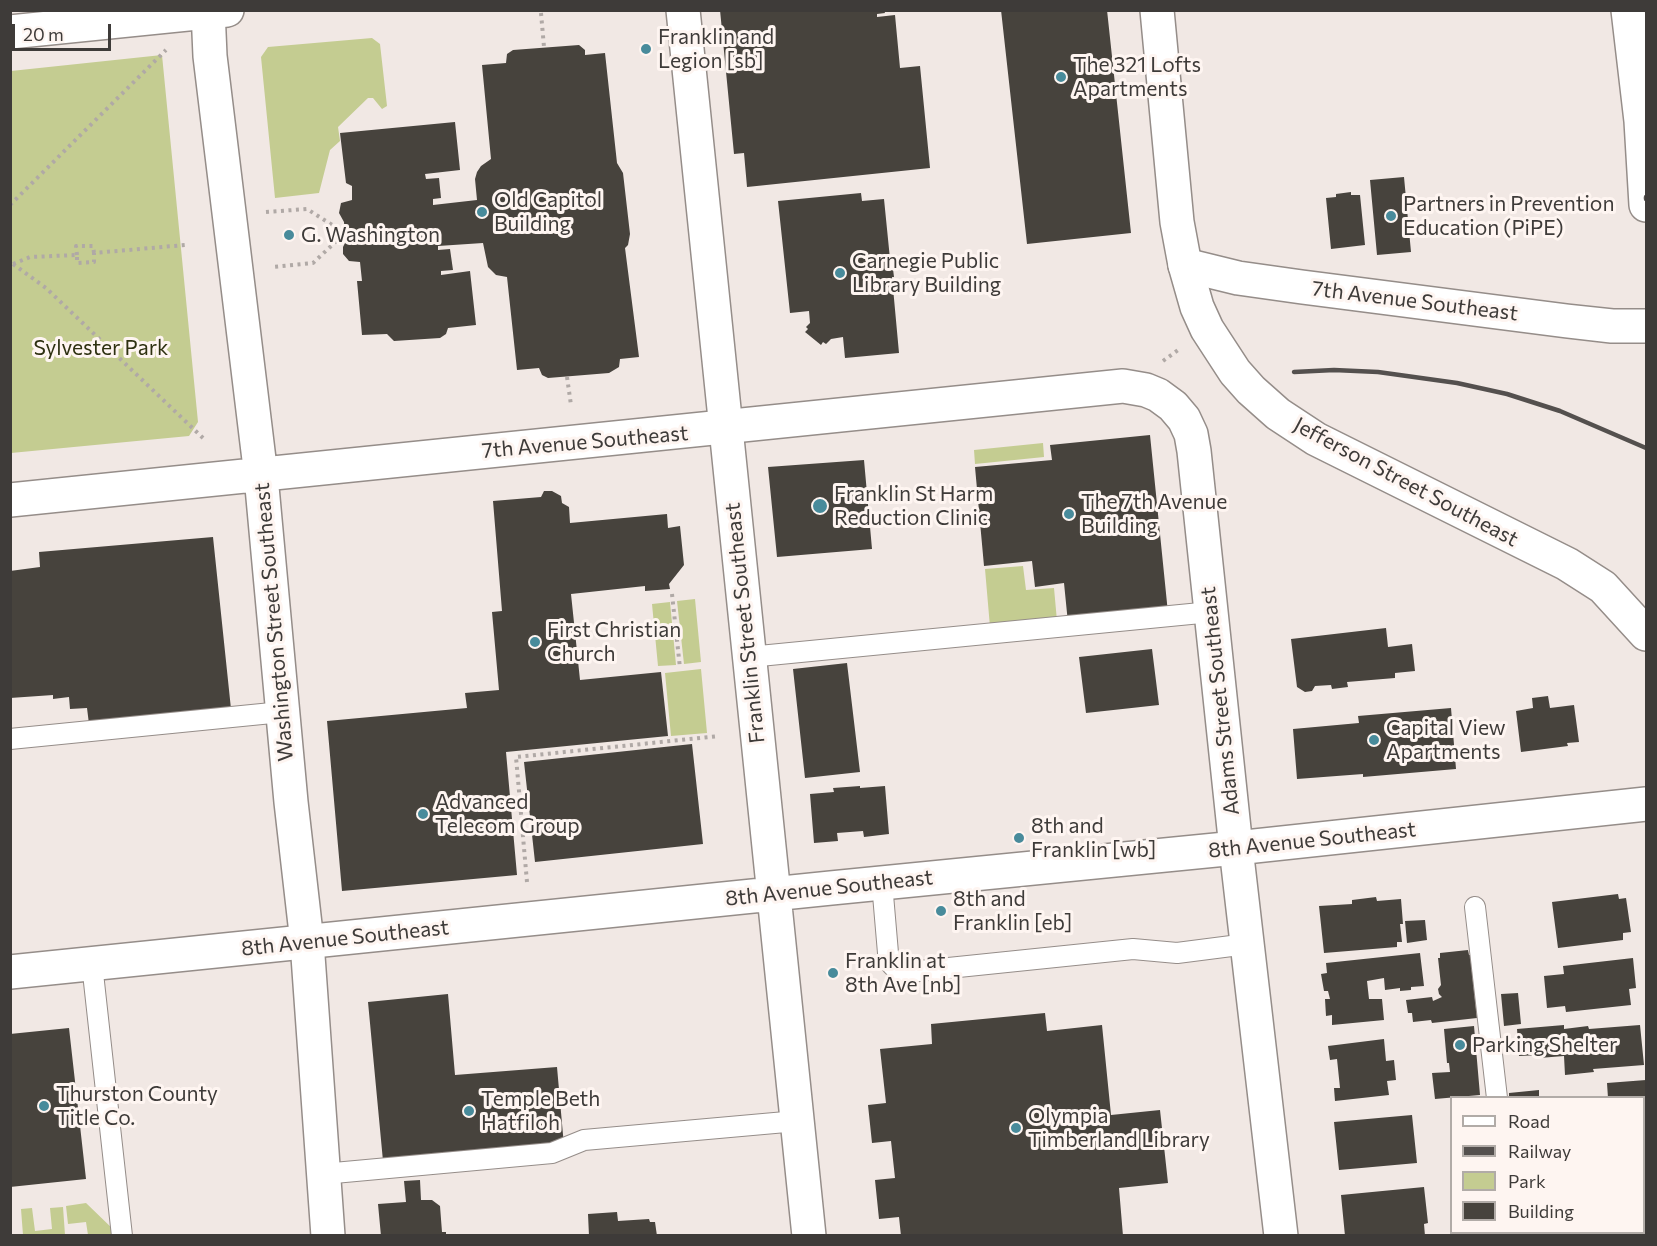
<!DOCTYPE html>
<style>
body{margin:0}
#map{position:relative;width:1657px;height:1246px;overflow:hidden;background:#f1e8e4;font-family:Commissioner,sans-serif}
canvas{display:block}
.frame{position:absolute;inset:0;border:12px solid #3e3b39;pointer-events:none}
.legend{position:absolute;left:1450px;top:1096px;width:195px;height:138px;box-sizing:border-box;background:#fef5f1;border:2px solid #b1aba7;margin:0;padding:8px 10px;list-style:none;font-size:18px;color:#3e3b39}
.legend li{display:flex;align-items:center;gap:12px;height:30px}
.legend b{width:30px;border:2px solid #b1aba7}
.scale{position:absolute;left:12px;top:24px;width:99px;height:27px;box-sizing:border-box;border:3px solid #3e3b39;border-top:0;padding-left:8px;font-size:18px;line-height:21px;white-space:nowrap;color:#3e3b39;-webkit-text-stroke:4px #fef5f1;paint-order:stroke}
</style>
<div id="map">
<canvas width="1657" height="1246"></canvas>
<div class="frame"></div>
<ul class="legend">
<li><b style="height:8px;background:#fff"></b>Road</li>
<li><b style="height:8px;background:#54504e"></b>Railway</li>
<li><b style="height:16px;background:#c4cc91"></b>Park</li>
<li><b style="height:16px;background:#47433d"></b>Building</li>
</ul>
<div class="scale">20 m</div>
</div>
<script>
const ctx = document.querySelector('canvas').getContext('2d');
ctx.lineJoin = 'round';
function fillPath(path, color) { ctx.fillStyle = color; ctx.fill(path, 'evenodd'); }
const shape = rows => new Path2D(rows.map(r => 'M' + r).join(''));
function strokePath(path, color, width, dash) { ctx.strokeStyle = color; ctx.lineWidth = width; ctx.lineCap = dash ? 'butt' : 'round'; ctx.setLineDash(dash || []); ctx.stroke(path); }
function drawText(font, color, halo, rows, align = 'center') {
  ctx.font = font + ' Commissioner,sans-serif'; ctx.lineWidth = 6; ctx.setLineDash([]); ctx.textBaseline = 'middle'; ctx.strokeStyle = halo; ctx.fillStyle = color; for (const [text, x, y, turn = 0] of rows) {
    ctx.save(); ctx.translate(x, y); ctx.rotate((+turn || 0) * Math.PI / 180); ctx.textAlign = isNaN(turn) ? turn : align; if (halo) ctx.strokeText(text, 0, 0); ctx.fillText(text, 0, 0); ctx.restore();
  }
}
fillPath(shape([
 [372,38,380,44,387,106,382,109,373,98,368,98,338,127,340,141,330,150,319,193,275,198,261,57,268,47],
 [162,55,198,422,189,436,11,453,11,71],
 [1043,443,1044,457,975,464,974,450],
 [1023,566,1026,590,1054,588,1057,621,990,627,985,569],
 [695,599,701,662,684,664,677,601],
 [670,602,676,665,658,666,652,604],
 [701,669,707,733,671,736,665,673],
 [86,1203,115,1231,116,1235,88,1235,86,1222,68,1224,66,1206],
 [63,1207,65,1235,23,1235,21,1209,32,1208,35,1231,52,1229,50,1208]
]), '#c4cc91');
fillPath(shape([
 [720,10,884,10,885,13,877,14,877,17,895,15,900,68,920,66,930,168,747,187,744,153,734,154],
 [1001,10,1107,10,1131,233,1027,244],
 [579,45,585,50,585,55,605,53,617,163,623,173,630,234,628,245,625,248,639,357,620,359,619,367,609,373,548,378,542,375,539,368,517,370,507,277,496,275,488,267,483,243,438,246,438,250,450,249,453,270,441,271,441,275,470,271,476,325,448,328,446,334,440,338,394,341,387,334,362,335,357,281,362,281,360,262,349,261,343,254,343,247,345,243,344,222,339,213,341,203,352,200,352,186,346,183,340,133,455,122,460,170,425,174,426,179,439,178,441,198,433,199,433,205,477,200,475,179,477,172,481,166,491,159,482,65,506,63,507,54,513,50],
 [1404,177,1411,252,1377,255,1370,180],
 [1351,192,1351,195,1360,195,1365,245,1331,249,1326,198,1336,197,1336,194],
 [861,193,862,201,884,199,891,269,893,269,894,277,892,277,899,353,845,358,843,337,831,339,826,344,823,342,821,345,805,332,808,329,806,327,810,323,809,311,790,313,778,201],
 [1150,435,1168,613,1068,623,1064,583,1035,587,1032,561,984,566,975,467,1052,460,1050,445],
 [864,460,872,549,777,557,768,467],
 [544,491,552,491,561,496,562,503,569,507,570,523,667,514,668,528,680,526,684,565,669,584,670,589,645,591,645,586,571,594,580,680,661,672,668,736,506,752,517,875,342,891,327,721,467,708,465,693,499,690,492,612,502,611,493,501,541,497],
 [213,537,231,709,89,724,87,708,70,709,69,697,53,699,53,695,10,698,10,571,40,567,39,552],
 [1386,628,1388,647,1412,644,1415,671,1395,673,1395,678,1347,682,1348,687,1332,689,1331,685,1315,686,1312,691,1305,692,1297,687,1291,639],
 [1152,649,1159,705,1086,713,1079,657],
 [847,663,860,772,805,778,793,669],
 [1548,696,1550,708,1574,705,1579,742,1567,743,1568,746,1521,752,1516,711,1533,708,1532,698],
 [1451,708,1456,769,1363,777,1363,774,1297,779,1293,729,1359,723,1358,716],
 [692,744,703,844,535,862,524,762],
 [860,786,860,788,885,786,889,834,864,837,863,831,837,833,838,841,814,843,810,794,834,792,833,788],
 [1618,894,1619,899,1626,898,1631,932,1623,933,1623,940,1558,948,1552,902],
 [1376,897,1377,901,1401,899,1403,924,1400,924,1402,942,1397,942,1397,947,1324,953,1319,906,1352,904,1352,900],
 [1425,920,1427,940,1407,943,1405,921],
 [1468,950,1469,955,1470,955,1477,1018,1432,1023,1431,1020,1413,1022,1412,1013,1408,1013,1406,1000,1432,997,1433,1001,1442,997,1439,994,1438,989,1441,985,1438,958,1440,958,1440,953],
 [1420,953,1424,986,1411,987,1411,990,1400,991,1400,988,1385,990,1384,978,1367,981,1369,999,1382,999,1384,1020,1332,1025,1332,1015,1326,1016,1325,999,1330,999,1328,991,1324,991,1321,974,1327,973,1326,963],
 [1633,958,1636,988,1629,989,1631,1005,1566,1012,1565,1006,1547,1008,1544,976,1564,974,1563,966],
 [1518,993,1521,1024,1504,1026,1501,994],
 [448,994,455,1075,557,1067,564,1146,383,1161,368,1002],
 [1045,1013,1047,1031,1102,1025,1111,1115,1160,1110,1168,1183,1119,1188,1123,1236,901,1236,899,1217,879,1219,875,1180,895,1178,891,1141,872,1143,868,1105,886,1103,880,1049,932,1044,931,1024],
 [1564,1025,1564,1029,1588,1026,1589,1029,1640,1025,1644,1065,1593,1069,1594,1072,1565,1075,1564,1056,1539,1058,1539,1055,1519,1056,1517,1029],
 [1474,1026,1480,1095,1435,1099,1432,1073,1450,1072,1449,1063,1447,1063,1444,1029],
 [69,1028,86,1179,10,1187,10,1034],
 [1384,1039,1386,1061,1394,1060,1396,1080,1387,1081,1389,1095,1335,1101,1334,1088,1340,1088,1337,1059,1330,1060,1328,1046],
 [1646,1080,1646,1201,1644,1201,1644,1098,1608,1098,1607,1083],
 [1539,1090,1539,1098,1509,1098,1509,1093],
 [1412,1115,1417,1163,1339,1170,1334,1122],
 [420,1180,421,1200,432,1200,440,1206,442,1232,446,1232,446,1236,381,1236,378,1204,406,1202,404,1181],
 [1424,1187,1428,1223,1424,1224,1425,1236,1345,1236,1341,1195],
 [617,1212,618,1221,649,1219,650,1222,655,1222,657,1236,589,1236,588,1214]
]), '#47433d');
const service = shape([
 [749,657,1211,612],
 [10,739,282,712],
 [882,883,888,953,892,965,900,973,1133,949,1177,953,1247,944],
 [1475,907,1497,1098],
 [92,964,122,1236],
 [323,1174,552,1153,584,1140,797,1121],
 [1513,1232,1513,1236]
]);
const minor = shape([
 [208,10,210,56,261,476,291,802,307,942,328,1236],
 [1628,10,1641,121,1646,205],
 [1185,265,1238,278,1302,287,1567,321,1612,326,1646,326],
 [10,500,1123,386,1146,390,1158,395,1173,406,1184,419,1191,434,1194,451,1236,848,1281,1236]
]);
const tertiary = shape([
 [683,10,809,1236],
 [1157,10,1177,222,1185,265,1197,307,1207,329,1235,372,1251,390,1278,414,1316,439,1567,564,1603,587,1646,634],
 [10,32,227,10],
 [10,972,831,888,1236,848,1646,804]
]);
strokePath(service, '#958d89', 22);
strokePath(minor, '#958d89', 36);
strokePath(tertiary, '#958d89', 36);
strokePath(shape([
 [541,13,544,47],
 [10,205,166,50],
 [266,212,307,209,345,233,313,263,272,267],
 [77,255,76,246,93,246,94,253],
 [13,264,46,288,204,439],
 [13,264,30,257,77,255,77,263,94,262,94,253,185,245],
 [1163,361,1181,348],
 [567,377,571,405],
 [672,594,680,668],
 [527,882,516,757,719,736]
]), '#b0a9a6', 4, [3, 4.5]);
strokePath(service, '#fff', 20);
strokePath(minor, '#fff', 33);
strokePath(tertiary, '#fff', 33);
strokePath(shape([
 [1646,197,1646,199],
 [1294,372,1334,370,1378,372,1457,383,1507,394,1560,411,1646,448]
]), '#54504e', 4.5);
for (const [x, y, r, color] of [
 [646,49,6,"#488b9b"],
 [1061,77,6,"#488b9b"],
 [482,212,6,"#488b9b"],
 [1391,216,6,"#488b9b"],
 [289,235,6,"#488b9b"],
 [840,273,6,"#488b9b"],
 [820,506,8,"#488b9b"],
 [1069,514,6,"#488b9b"],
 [535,642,6,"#488b9b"],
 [1374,740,6,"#488b9b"],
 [423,814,6,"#488b9b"],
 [1019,838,6,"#488b9b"],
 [941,911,6,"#488b9b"],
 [833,973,6,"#488b9b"],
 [1460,1045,6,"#488b9b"],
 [44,1106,6,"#488b9b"],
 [469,1111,6,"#488b9b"],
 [1016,1128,6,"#488b9b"]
]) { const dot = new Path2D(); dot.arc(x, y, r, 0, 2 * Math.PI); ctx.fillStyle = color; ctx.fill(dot); strokePath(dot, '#fef5f1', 2); }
drawText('21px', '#3e3b39', '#fef5f1', [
 ["Franklin and",658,37],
 ["Legion [sb]",658,61],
 ["The 321 Lofts",1073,65],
 ["Apartments",1073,89],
 ["Old Capitol",494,200],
 ["Building",494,224],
 ["Partners in Prevention",1403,204],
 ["Education (PiPE)",1403,228],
 ["G. Washington",301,235],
 ["Carnegie Public",852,261],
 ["Library Building",852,285],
 ["Franklin St Harm",834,494],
 ["Reduction Clinic",834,518],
 ["The 7th Avenue",1081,502],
 ["Building",1081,526],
 ["First Christian",547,630],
 ["Church",547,654],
 ["Capital View",1386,728],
 ["Apartments",1386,752],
 ["Advanced",435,802],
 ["Telecom Group",435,826],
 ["8th and",1031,826],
 ["Franklin [wb]",1031,850],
 ["8th and",953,899],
 ["Franklin [eb]",953,923],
 ["Franklin at",845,961],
 ["8th Ave [nb]",845,985],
 ["Parking Shelter",1472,1045],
 ["Thurston County",56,1094],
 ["Title Co.",56,1118],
 ["Temple Beth",481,1099],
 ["Hatfiloh",481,1123],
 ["Olympia",1028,1116],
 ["Timberland Library",1028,1140]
], 'left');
drawText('21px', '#3e3b39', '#fef5f1', [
 ["7th Avenue Southeast",1415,301,7],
 ["7th Avenue Southeast",585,442,-5],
 ["Jefferson Street Southeast",1406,482,28],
 ["Washington Street Southeast",274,622,-95],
 ["Franklin Street Southeast",745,623,-96],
 ["Adams Street Southeast",1220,701,-96],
 ["8th Avenue Southeast",1312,840,-6],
 ["8th Avenue Southeast",829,888,-6],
 ["8th Avenue Southeast",345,938,-6]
]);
drawText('21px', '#2e3111', '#fef5f1', [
 ["Sylvester Park",101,348]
]);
</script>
